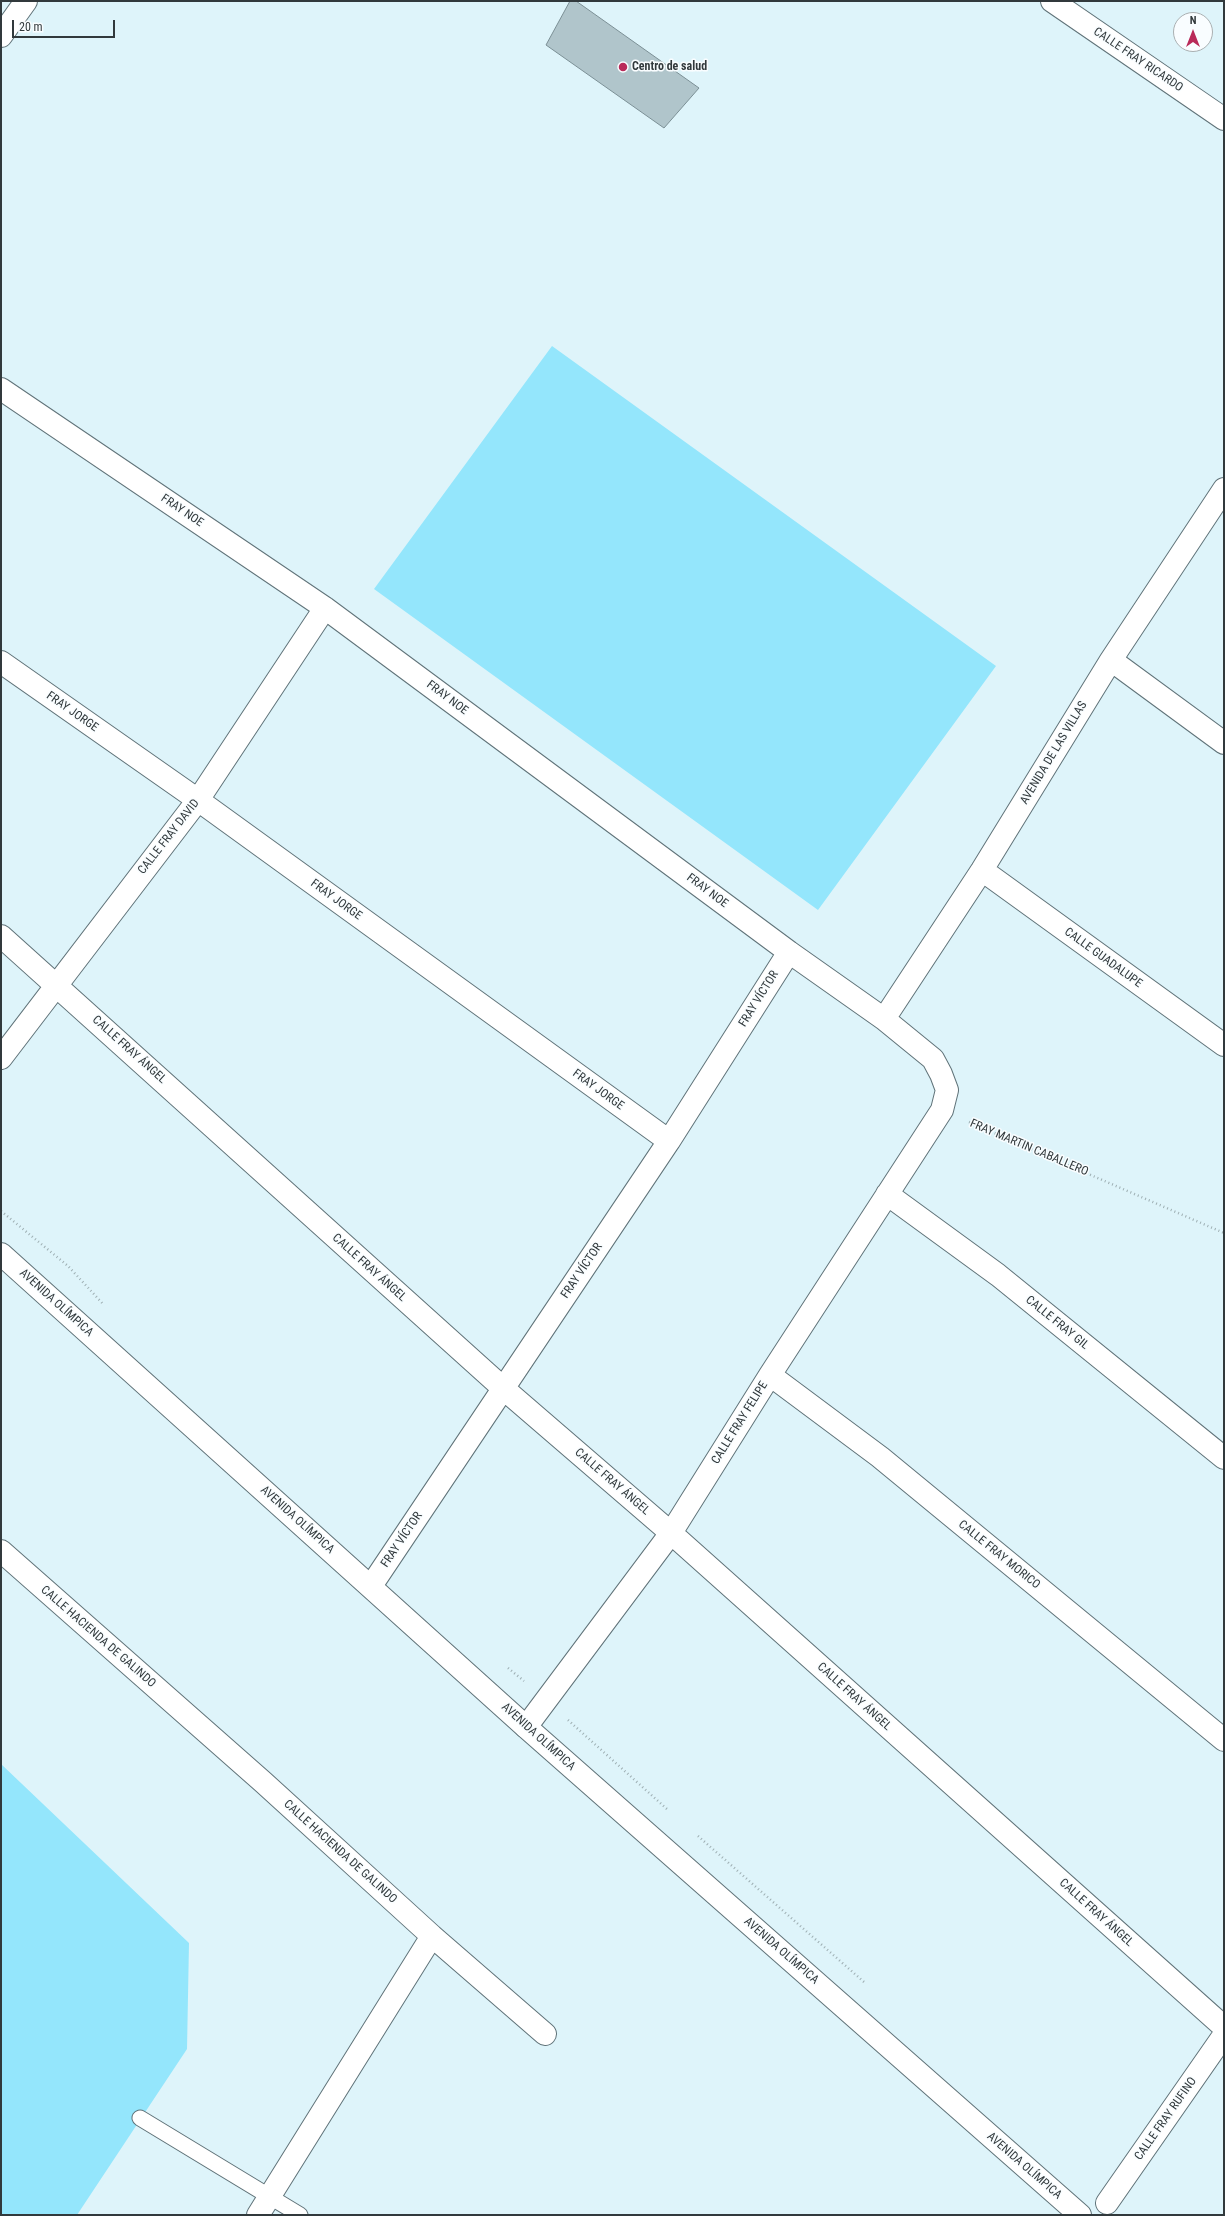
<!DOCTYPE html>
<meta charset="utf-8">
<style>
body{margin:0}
#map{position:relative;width:1225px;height:2216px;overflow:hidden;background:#def4fa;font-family:"Roboto Condensed",sans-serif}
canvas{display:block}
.frame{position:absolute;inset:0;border:2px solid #31393c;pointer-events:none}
.north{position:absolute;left:1173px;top:12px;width:40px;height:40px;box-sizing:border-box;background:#f9fdff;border:1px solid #a9afb1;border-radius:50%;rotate:0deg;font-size:11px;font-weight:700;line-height:16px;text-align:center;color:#31393c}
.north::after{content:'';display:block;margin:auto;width:14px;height:18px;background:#b92a59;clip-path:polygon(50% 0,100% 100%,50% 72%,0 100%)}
.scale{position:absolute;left:12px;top:20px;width:103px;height:18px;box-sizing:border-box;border:2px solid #31393c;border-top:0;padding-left:5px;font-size:12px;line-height:14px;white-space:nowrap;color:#31393c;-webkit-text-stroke:3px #f9fdff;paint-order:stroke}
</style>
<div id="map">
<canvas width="1225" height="2216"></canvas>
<div class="frame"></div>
<div class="north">N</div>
<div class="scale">20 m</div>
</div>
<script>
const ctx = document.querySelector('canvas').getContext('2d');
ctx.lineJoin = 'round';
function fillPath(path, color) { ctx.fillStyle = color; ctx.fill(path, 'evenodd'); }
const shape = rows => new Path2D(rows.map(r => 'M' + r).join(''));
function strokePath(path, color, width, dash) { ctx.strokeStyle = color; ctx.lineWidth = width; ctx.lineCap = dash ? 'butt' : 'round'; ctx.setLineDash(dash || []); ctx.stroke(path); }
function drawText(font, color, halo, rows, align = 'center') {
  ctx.font = font + ' "Roboto Condensed",sans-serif'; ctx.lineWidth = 3; ctx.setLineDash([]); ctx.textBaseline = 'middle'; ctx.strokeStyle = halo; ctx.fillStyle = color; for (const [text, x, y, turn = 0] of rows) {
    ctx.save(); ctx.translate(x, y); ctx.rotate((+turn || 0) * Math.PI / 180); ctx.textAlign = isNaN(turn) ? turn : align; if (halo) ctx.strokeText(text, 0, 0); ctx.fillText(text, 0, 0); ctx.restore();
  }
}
fillPath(shape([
 [552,346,996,666,818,910,374,589],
 [1,1764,189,1943,187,2049,77,2215,1,2215]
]), '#94e6fc');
const building = shape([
 [570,1,576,1,699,88,664,128,546,45,570,1]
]);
fillPath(building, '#b0c5cb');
strokePath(building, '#7b8f95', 1);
const service = shape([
 [140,2118,300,2215]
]);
const minor = shape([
 [1052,1,1224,119],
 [1,36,26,1],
 [1,389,325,608,789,952,884,1019,933,1059,941,1074,947,1090,942,1110,770,1375,671,1533,526,1727],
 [1111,660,1224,743],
 [1,662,198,800,669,1141],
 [982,870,1224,1045],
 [1,936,504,1389,671,1533,1224,2027],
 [884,1019,982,870,1111,660,1224,489],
 [1,1058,198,800,325,608],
 [887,1194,998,1275,1224,1458],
 [770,1375,880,1457,1224,1740],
 [1,1551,263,1782,432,1936,545,2034],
 [371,1586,669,1141,789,952],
 [1107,2203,1224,2035],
 [258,2215,432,1936]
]);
const tertiary = shape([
 [1,1254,526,1727,1080,2215]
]);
strokePath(service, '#607379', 17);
strokePath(minor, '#607379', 24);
strokePath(tertiary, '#607379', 24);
strokePath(shape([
 [969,1122,1224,1233],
 [1,1211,68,1266,104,1305],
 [508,1668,524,1681],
 [568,1720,668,1810],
 [698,1836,864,1982]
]), '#9eafb3', 2.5, [1, 3]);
strokePath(service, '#fff', 15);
strokePath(minor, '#fff', 22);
strokePath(tertiary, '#fff', 22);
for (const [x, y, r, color] of [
 [623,67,5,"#b92a59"]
]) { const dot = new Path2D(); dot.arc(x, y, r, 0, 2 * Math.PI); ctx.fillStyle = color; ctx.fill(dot); strokePath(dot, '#f9fdff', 1.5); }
drawText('12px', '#31393c', '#f9fdff', [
 ["CALLE FRAY RICARDO",1138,60,34],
 ["FRAY NOE",182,511,34],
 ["FRAY NOE",447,698,37],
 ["FRAY JORGE",72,712,35],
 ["AVENIDA DE LAS VILLAS",1054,753,-59],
 ["CALLE FRAY DAVID",169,837,-52],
 ["FRAY NOE",707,891,37],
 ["FRAY JORGE",336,900,36],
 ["CALLE GUADALUPE",1103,958,36],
 ["FRAY VÍCTOR",759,999,-58],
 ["CALLE FRAY ÁNGEL",129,1050,42],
 ["FRAY JORGE",598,1090,36],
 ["FRAY MARTIN CABALLERO",1029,1148,23],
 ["CALLE FRAY ÁNGEL",369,1268,42],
 ["FRAY VÍCTOR",582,1271,-56],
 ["AVENIDA OLÍMPICA",56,1303,42],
 ["CALLE FRAY GIL",1057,1323,39],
 ["CALLE FRAY FELIPE",740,1423,-58],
 ["CALLE FRAY ÁNGEL",612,1482,41],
 ["AVENIDA OLÍMPICA",297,1520,42],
 ["FRAY VÍCTOR",402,1540,-56],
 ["CALLE FRAY MORICO",999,1555,39],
 ["CALLE HACIENDA DE GALINDO",98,1637,41],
 ["CALLE FRAY ÁNGEL",854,1697,42],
 ["AVENIDA OLÍMPICA",538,1737,42],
 ["CALLE HACIENDA DE GALINDO",340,1852,42],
 ["CALLE FRAY ÁNGEL",1096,1913,42],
 ["AVENIDA OLÍMPICA",781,1951,41],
 ["CALLE FRAY RUFINO",1166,2119,-55],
 ["AVENIDA OLÍMPICA",1024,2166,41]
]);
drawText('bold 12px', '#31393c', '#f9fdff', [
 ["Centro de salud",632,67]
], 'left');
</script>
